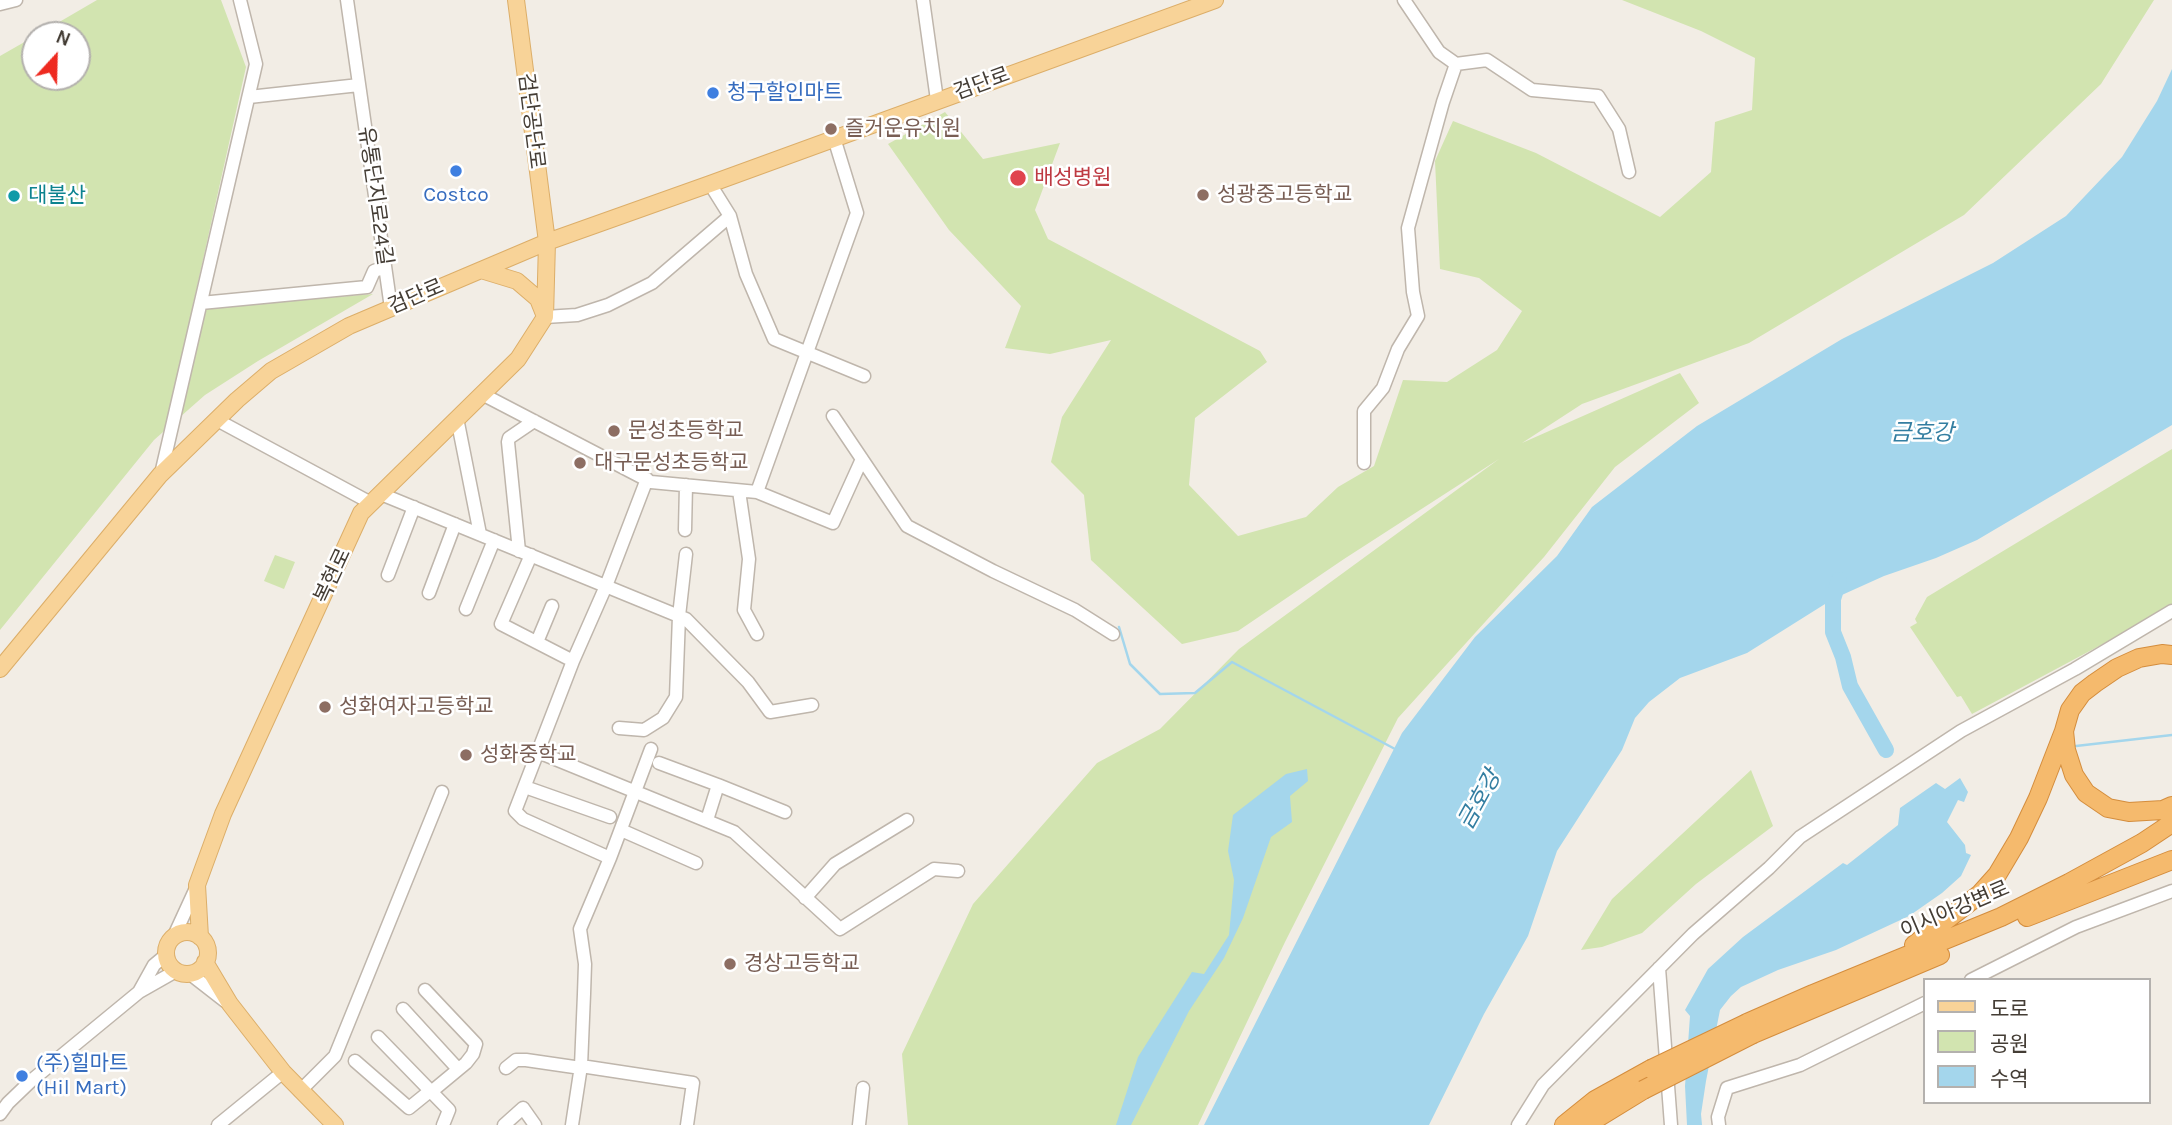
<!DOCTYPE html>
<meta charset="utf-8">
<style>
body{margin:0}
#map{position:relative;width:2172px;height:1125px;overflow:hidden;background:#f2ede5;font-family:Karla,"Noto Sans KR",sans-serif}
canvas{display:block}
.legend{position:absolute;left:1923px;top:978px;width:228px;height:126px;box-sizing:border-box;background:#fff;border:2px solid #b4b1ae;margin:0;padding:9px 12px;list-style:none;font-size:21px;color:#443d35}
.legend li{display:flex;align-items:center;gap:14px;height:35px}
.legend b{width:35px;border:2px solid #b4b1ae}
.north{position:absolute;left:21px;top:21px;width:70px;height:70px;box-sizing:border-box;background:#fff;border:2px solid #b4b1ae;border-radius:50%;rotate:22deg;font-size:19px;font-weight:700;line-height:28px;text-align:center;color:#443d35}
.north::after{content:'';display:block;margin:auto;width:24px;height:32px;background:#ee2a20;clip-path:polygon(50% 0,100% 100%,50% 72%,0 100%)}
</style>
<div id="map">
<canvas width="2172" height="1125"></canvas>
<ul class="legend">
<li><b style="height:9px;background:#f8d398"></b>도로</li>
<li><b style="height:19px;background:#d2e4b0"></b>공원</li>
<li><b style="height:19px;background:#a4d6ec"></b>수역</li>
</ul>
<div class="north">N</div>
</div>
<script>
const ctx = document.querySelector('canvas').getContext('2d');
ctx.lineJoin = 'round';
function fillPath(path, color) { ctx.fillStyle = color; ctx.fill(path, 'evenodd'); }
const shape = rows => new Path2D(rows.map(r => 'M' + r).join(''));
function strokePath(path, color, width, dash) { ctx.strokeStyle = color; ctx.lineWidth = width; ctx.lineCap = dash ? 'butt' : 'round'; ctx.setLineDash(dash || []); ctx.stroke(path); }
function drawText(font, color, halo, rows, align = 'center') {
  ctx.font = font + ' Karla,"Noto Sans KR",sans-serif'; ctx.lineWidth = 5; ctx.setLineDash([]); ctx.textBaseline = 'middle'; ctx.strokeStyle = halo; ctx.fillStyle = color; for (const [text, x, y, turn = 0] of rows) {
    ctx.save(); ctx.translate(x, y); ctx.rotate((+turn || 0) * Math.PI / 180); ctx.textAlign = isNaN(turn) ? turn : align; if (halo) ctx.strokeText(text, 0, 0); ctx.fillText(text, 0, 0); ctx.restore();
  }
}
fillPath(shape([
 [97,0,221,0,246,67,192,309,373,294,258,361,205,395,154,440,0,630,0,56,35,36,35,77,77,77,77,35,37,35],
 [1622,0,2154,0,2101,84,1964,215,1749,343,1582,404,1522,443,1680,373,1699,403,1615,467,1544,557,1398,718,1285,942,1198,1125,908,1125,902,1054,973,904,1097,763,1160,729,1239,649,1499,459,1344,559,1238,631,1182,644,1091,560,1084,495,1051,462,1062,417,1111,340,1050,354,1005,348,1021,306,949,230,888,144,945,112,983,159,1060,143,1035,210,1048,239,1260,351,1267,362,1195,418,1189,485,1238,536,1306,517,1338,487,1374,466,1403,380,1447,382,1497,350,1522,311,1479,278,1440,269,1435,161,1453,121,1536,153,1660,217,1711,172,1715,122,1752,110,1755,58,1701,31],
 [2172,449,2172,607,1972,714,1961,696,1957,697,1910,627,1917,623,1915,619,1927,597],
 [275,555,295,562,284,589,264,581],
 [1751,770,1773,826,1696,884,1642,933,1602,947,1581,950,1612,899]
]), '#d2e4b0');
fillPath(shape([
 [2172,69,2172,425,1977,540,1936,558,1884,576,1833,599,1747,653,1680,678,1649,702,1635,718,1622,750,1557,851,1528,936,1484,1014,1429,1125,1204,1125,1402,733,1475,637,1557,556,1592,507,1697,426,1842,339,1993,263,2066,216,2122,157,2157,101],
 [1307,769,1308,781,1290,796,1292,822,1271,837,1243,918,1224,958,1189,1011,1131,1125,1116,1125,1138,1057,1192,972,1204,974,1229,935,1234,880,1228,851,1233,815,1286,774],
 [1960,778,1968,792,1964,802,1958,800,1947,822,1965,845,1966,853,1971,855,1961,876,1942,893,1909,916,1836,950,1778,970,1741,987,1731,996,1720,1010,1706,1081,1701,1114,1702,1125,1687,1125,1685,1086,1690,1016,1685,1010,1708,969,1743,937,1843,863,1847,865,1898,825,1900,808,1936,783,1945,789]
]), '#a4d6ec');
strokePath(shape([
 [1119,627,1130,664,1160,694,1195,693,1232,662,1395,749],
 [2076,746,2172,735]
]), '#a4d6ec', 2.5);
strokePath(shape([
 [1839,580,1833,599,1833,632,1843,657,1850,686,1886,750]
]), '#a4d6ec', 16);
const minor = shape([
 [347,0,391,308],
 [923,0,937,100],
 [0,4,16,0],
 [1456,64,1487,60,1532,90,1598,96,1619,129,1629,172],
 [249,97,359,85],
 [710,184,730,216,746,274,774,339,864,376],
 [201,303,367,287,374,271,385,267],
 [545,317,577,315,608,305,652,283,730,216],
 [482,394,651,482,757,492,833,523,862,459],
 [833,416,907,526,993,571,1075,610,1113,634],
 [457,418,480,534],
 [217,420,371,503],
 [1364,463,1364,411,1383,388,1398,349,1418,316,1413,292,1408,228,1443,102,1456,64,1439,52,1404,0],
 [161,474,256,64,240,0],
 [739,491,749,559,744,610,757,634],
 [757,492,857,213,834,138],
 [381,494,686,619,748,682,770,712,812,705],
 [685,530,686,485],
 [519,551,508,442,509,438,534,421],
 [531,555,501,624,573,661],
 [388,575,414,507],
 [429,593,455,524],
 [466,609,494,540],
 [537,642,552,606],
 [619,728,644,730,663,718,676,697,679,616,686,554],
 [538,752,734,832,840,929,934,869,958,871],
 [659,763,718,785,707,820],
 [718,785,785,812],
 [525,787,610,817],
 [621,830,696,863],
 [610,858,651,749],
 [805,898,835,864,907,820],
 [174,936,197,886],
 [1659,968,1671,1125],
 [189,973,225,1001],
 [1971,980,2076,927,2172,891],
 [425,990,476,1044,473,1054,466,1063,431,1092],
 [139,992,154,965,166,955],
 [403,1009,458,1069],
 [378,1037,449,1110,443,1125],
 [355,1061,409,1108,430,1091],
 [581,1066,693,1083,687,1125],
 [506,1068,516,1060,526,1060,581,1068],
 [300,1091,335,1056,442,792],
 [0,1114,8,1103,32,1080,139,992,176,971],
 [218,1125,283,1072],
 [504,1125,523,1108,535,1125],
 [572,1125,581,1066,584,994,585,964,580,929,610,858,523,819,515,811,573,661,606,586,647,479],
 [859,1125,863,1088],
 [1518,1125,1543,1085,1693,934,1769,868,1800,837,1961,731,2075,669,2172,611],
 [1719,1125,1718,1117,1727,1088,1800,1065,1925,1003]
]);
const major = shape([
 [481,270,517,281,538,299,544,314],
 [0,669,160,475,237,400,271,371,349,326,547,242,710,184,1215,0],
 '166 953a21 21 0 1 1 42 0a21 21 0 1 1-42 0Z',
 [200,937,197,885,223,814,361,513,518,359,545,317,547,242,516,0],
 [205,962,230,1004,283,1072,335,1125]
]);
const highway = shape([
 [2064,731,2070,710,2082,693,2095,683,2117,668,2139,658,2162,654,2172,655],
 [2027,917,2172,860],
 [1914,945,1980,894,1997,875,2019,838,2038,798,2064,731,2066,750,2074,775,2086,793,2108,808,2129,812,2163,810,2172,806],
 [1747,1023,1813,994,2001,917,2069,883,2142,843,2172,823],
 [1753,1034,1940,955],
 [1564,1125,1595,1100,1651,1069],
 [1586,1125,1643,1090]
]);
strokePath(minor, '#bfb6ac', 15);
strokePath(major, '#dcae69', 18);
strokePath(highway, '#d48d3d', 20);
strokePath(minor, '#fff', 12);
strokePath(major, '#f8d398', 16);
strokePath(highway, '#f5ba6d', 18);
const highwayBridge = shape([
 [1651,1069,1747,1023],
 [1643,1090,1753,1034]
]);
strokePath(highwayBridge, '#d48d3d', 20, []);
strokePath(highwayBridge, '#f5ba6d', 18);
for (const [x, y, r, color] of [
 [713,93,7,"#3f7fe0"],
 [831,129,7,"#8d6e63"],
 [456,171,7,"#3f7fe0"],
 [1018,178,9,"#e0444e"],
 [1203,195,7,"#8d6e63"],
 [14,196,7,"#0f9aa8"],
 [614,431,7,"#8d6e63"],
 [580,463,7,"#8d6e63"],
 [325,707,7,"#8d6e63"],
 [466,755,7,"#8d6e63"],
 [730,964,7,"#8d6e63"],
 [22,1076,7,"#3f7fe0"]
]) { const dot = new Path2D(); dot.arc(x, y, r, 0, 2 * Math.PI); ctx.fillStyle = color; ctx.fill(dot); strokePath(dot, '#fff', 2.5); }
drawText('21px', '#443d35', '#fff', [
 ["검단로",982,84,-20],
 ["검단공단로",531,121,83],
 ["유통단지로24길",375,196,82],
 ["검단로",416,297,-23],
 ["복현로",333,576,-65],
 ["이시아강변로",1955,910,-23]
]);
drawText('21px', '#366cbe', '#fff', [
 ["청구할인마트",727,93],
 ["Costco",456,195,"center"],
 ["(주)힐마트",36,1064],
 ["(Hil Mart)",36,1088]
], 'left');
drawText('21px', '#785e54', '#fff', [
 ["즐거운유치원",845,129],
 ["성광중고등학교",1217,195],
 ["문성초등학교",628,431],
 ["대구문성초등학교",594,463],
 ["성화여자고등학교",339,707],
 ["성화중학교",480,755],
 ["경상고등학교",744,964]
], 'left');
drawText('21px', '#be3a42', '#fff', [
 ["배성병원",1034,178]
], 'left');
drawText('21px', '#0d838f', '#fff', [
 ["대불산",28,196]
], 'left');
drawText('italic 23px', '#337ea1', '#fff', [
 ["금호강",1922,433],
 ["금호강",1480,800,-61]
]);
</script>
